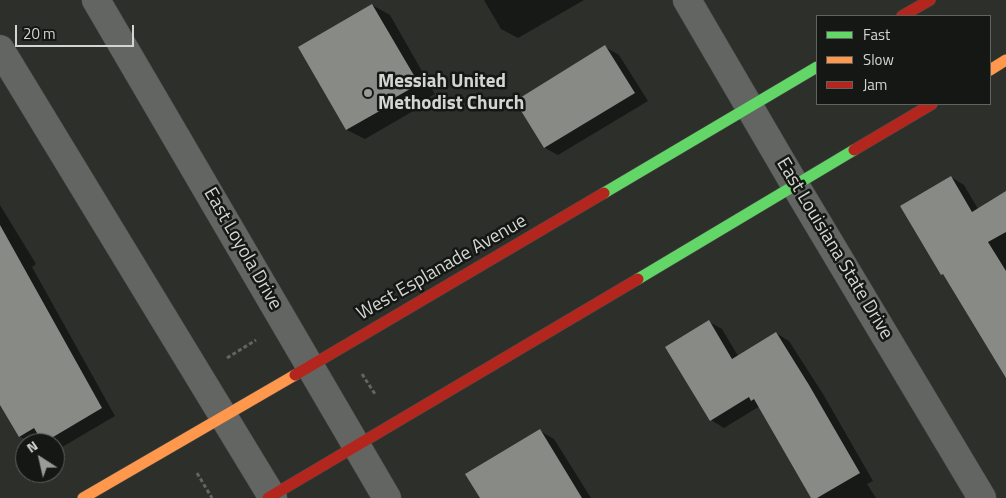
<!DOCTYPE html>
<style>
body{margin:0}
#map{position:relative;width:1006px;height:498px;overflow:hidden;background:#2c2f2a;font-family:"Titillium Web",sans-serif}
canvas{display:block}
.legend{position:absolute;left:816px;top:15px;width:175px;height:90px;box-sizing:border-box;background:#151714;border:1px solid #61635f;margin:0;padding:6px 9px;list-style:none;font-size:15px;color:#d2d5d0}
.legend li{display:flex;align-items:center;gap:10px;height:25px}
.legend b{width:25px;border:1px solid #61635f}
.north{position:absolute;left:15px;top:433px;width:50px;height:50px;box-sizing:border-box;background:#151714;border:1px solid #61635f;border-radius:50%;rotate:325deg;font-size:14px;font-weight:700;line-height:20px;text-align:center;color:#d2d5d0}
.north::after{content:'';display:block;margin:auto;width:18px;height:22px;background:#989b96;clip-path:polygon(50% 0,100% 100%,50% 72%,0 100%)}
.scale{position:absolute;left:15px;top:25px;width:119px;height:22px;box-sizing:border-box;border:2px solid #d2d5d0;border-top:0;padding-left:6px;font-size:15px;line-height:18px;white-space:nowrap;color:#d2d5d0;-webkit-text-stroke:4px #151714;paint-order:stroke}
</style>
<div id="map">
<canvas width="1006" height="498"></canvas>
<ul class="legend">
<li><b style="height:6px;background:#63d668"></b>Fast</li>
<li><b style="height:6px;background:#ff974d"></b>Slow</li>
<li><b style="height:6px;background:#b3261e"></b>Jam</li>
</ul>
<div class="north">N</div>
<div class="scale">20 m</div>
</div>
<script>
const ctx = document.querySelector('canvas').getContext('2d');
ctx.lineJoin = 'round';
function fillPath(path, color) { ctx.fillStyle = color; ctx.fill(path, 'evenodd'); }
const shape = rows => new Path2D(rows.map(r => 'M' + r).join(''));
function strokePath(path, color, width, dash) { ctx.strokeStyle = color; ctx.lineWidth = width; ctx.lineCap = dash ? 'butt' : 'round'; ctx.setLineDash(dash || []); ctx.stroke(path); }
function drawText(font, color, halo, rows, align = 'center') {
  ctx.font = font + ' "Titillium Web",sans-serif'; ctx.lineWidth = 5; ctx.setLineDash([]); ctx.textBaseline = 'middle'; ctx.strokeStyle = halo; ctx.fillStyle = color; for (const [text, x, y, turn = 0] of rows) {
    ctx.save(); ctx.translate(x, y); ctx.rotate((+turn || 0) * Math.PI / 180); ctx.textAlign = isNaN(turn) ? turn : align; if (halo) ctx.strokeText(text, 0, 0); ctx.fillText(text, 0, 0); ctx.restore();
  }
}
fillPath(shape([
 [484,0,584,0,518,38,501,29],
 [372,5,390,15,435,94,412,107,415,110,365,139,347,130,299,47],
 [605,47,619,55,648,101,558,155,545,148,517,102],
 [951,177,964,185,978,209,1006,203,1006,376],
 [0,205,36,264,32,267,115,416,57,450,55,449,55,443,44,443,41,439,31,443,19,436,0,402],
 [709,322,722,329,738,356,776,333,789,341,823,394,873,481,867,484,876,498,813,498,760,406,724,428,711,420],
 [540,431,554,439,591,498,481,498]
]), '#0007');
fillPath(shape([
 [372,4,419,84,396,97,399,100,346,130,298,47],
 [605,45,635,93,544,148,515,101],
 [951,176,972,212,1006,191,1006,232,988,242,1006,271,1006,378,943,274,941,275,900,206],
 [0,225,102,408,43,443,34,428,19,437,0,405],
 [709,320,732,359,776,332,809,385,860,473,817,498,811,498,754,399,751,401,749,397,710,421,665,347],
 [540,429,582,498,480,498,465,474]
]), '#888a86');
const street = shape([
 [96,0,387,498],
 [687,0,795,185,982,498],
 [0,49,273,498]
]);
const fast = shape([
 [604,193,817,67],
 [638,279,854,150]
]);
const slow = shape([
 [990,70,1006,60],
 [83,498,295,375]
]);
const jam = shape([
 [902,16,930,0],
 [854,150,932,104],
 [295,375,604,193],
 [268,498,638,279]
]);
strokePath(street, '#4a4c48', 29);
strokePath(fast, '#4a4c48', 12);
strokePath(slow, '#4a4c48', 12);
strokePath(jam, '#4a4c48', 12);
strokePath(shape([
 [227,358,256,340],
 [362,374,375,394],
 [197,473,212,498]
]), '#626561', 3, [4, 2.5]);
strokePath(street, '#626562', 28);
strokePath(fast, '#63d668', 11);
strokePath(slow, '#ff974d', 11);
strokePath(jam, '#b3261e', 11);
for (const [x, y, r, color] of [
 [368,93,5,"#989b96"]
]) { const dot = new Path2D(); dot.arc(x, y, r, 0, 2 * Math.PI); ctx.fillStyle = color; ctx.fill(dot); strokePath(dot, '#151714', 2); }
drawText('bold 19px', '#d2d5d0', '#151714', [
 ["Messiah United",378,82],
 ["Methodist Church",378,104]
], 'left');
drawText('19px', '#d2d5d0', '#151714', [
 ["East Loyola Drive",242,249,60],
 ["East Louisiana State Drive",834,249,59],
 ["West Esplanade Avenue",442,268,-30]
]);
</script>
